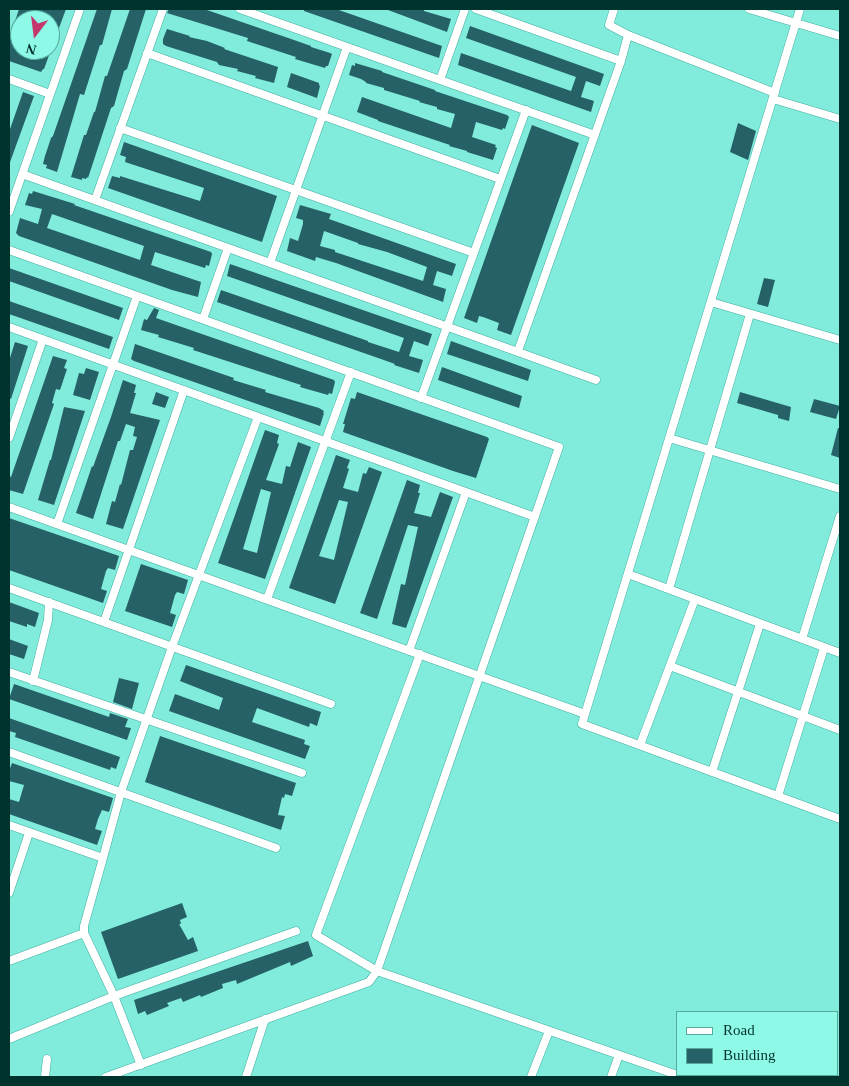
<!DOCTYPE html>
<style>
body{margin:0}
#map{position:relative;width:849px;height:1086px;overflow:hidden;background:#81ecdb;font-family:"Times New Roman",serif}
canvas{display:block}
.frame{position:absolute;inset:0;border:10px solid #00332d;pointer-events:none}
.legend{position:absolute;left:676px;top:1011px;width:162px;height:65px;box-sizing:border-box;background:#8ff9e8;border:1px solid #56aa9d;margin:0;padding:6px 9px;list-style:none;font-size:15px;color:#00332d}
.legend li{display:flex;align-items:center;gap:10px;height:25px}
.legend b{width:25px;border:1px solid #56aa9d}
.north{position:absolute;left:10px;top:10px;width:50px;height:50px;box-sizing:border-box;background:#8ff9e8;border:1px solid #56aa9d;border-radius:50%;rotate:195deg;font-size:14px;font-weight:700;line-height:20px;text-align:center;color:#00332d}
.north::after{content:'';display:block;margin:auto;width:18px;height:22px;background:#c3376b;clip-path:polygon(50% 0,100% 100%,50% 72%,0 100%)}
</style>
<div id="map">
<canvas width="849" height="1086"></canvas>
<div class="frame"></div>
<ul class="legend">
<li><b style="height:6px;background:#fff"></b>Road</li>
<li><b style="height:14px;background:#256166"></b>Building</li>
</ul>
<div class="north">N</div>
</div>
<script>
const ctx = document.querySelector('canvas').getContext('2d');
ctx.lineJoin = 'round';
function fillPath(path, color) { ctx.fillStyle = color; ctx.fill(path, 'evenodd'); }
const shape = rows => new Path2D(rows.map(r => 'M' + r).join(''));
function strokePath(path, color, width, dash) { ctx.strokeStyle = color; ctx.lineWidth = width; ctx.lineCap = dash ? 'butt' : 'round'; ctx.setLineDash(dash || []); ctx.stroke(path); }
fillPath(shape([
 [19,9,66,9,44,69,43,69,41,72,9,61,9,40],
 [20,16,35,20,50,20,50,50,34,50,32,56,20,53],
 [97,9,112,9,102,45,100,45,84,95,80,94,57,172,46,168,47,165,43,164,45,156,51,138,53,136],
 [130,9,146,9,127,69,124,71,114,106,111,108,88,178,87,177,86,179,82,178,82,180,71,177,84,135,86,135,94,112,95,112,105,76,107,76],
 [169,9,204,9,294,40,311,46,311,47,330,53,332,54,328,66,326,66,325,68,295,59,296,57,247,41,248,38,167,13],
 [304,9,336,9,442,46,439,58,304,11],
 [388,9,424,9,424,11,451,19,447,32,388,10],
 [470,26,604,74,600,86,586,81,581,97,594,101,591,112,458,65,461,53,571,91,576,77,466,38],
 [167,29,190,36,189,37,207,41,225,48,224,49,278,67,274,83,255,78,256,76,237,71,238,69,219,65,217,62,166,46,163,44,163,39],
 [355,63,382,71,382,72,435,90,435,91,507,115,509,117,505,129,503,128,502,130,476,122,472,137,496,145,495,147,497,148,493,160,467,152,467,151,449,146,450,145,378,121,378,120,357,112,362,97,451,128,455,114,437,109,437,107,419,102,420,101,384,90,384,88,366,83,366,82,361,79,349,75,352,65,355,66],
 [291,73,319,83,319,85,320,86,317,98,287,87],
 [23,92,34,96,9,165,9,132],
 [738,123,756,131,748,160,730,152],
 [532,125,579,143,511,335,497,330,499,323,483,317,479,316,477,323,464,318],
 [124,142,277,196,262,242,108,188,112,176,120,178,120,176,200,201,204,188,125,162,126,157,120,155],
 [33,191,75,204,74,205,211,252,212,254,209,266,206,265,205,268,155,252,151,265,201,282,198,297,172,290,19,236,16,233,20,218,38,224,42,209,25,205,29,193,32,194],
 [52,214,144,246,140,260,47,228],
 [300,205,331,214,329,219,456,264,452,276,437,271,433,285,446,289,443,302,336,263,316,257,315,261,287,251,290,238,298,241,303,224,303,220,296,218],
 [324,231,358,243,358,244,387,252,427,267,423,281,335,252,335,250,320,246],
 [230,264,432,334,428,346,414,341,409,356,423,360,419,373,394,365,395,364,381,359,217,302,221,290,368,341,368,342,399,352,404,338,227,276],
 [9,268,123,308,119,320,9,281],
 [764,278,775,280,768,307,757,304],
 [9,301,113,337,109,349,9,314],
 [154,308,159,310,156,318,334,380,335,382,332,394,329,393,328,395,300,387,301,385,193,350,194,348,158,337,159,335,141,330,144,319,147,320],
 [451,341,531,370,528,381,447,354],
 [15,342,28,346,11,399,9,398,9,361],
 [135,344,234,378,233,380,266,390,265,392,319,408,324,411,323,413,324,413,320,426,134,361,131,359],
 [53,356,67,360,64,368,67,369,60,390,56,389,52,403,54,404,23,494,9,490,9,476,11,477],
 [442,367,522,396,519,408,438,380],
 [86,368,99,372,90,400,73,395,79,373,84,374],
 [123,380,136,385,134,393,136,393,130,413,160,420,123,529,106,524,112,501,115,502,120,484,121,485,130,450,133,450,137,437,133,436,135,427,126,424,120,441,118,441,93,519,76,513,92,466,93,467,111,417],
 [156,392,169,397,165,408,152,404],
 [357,392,487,437,489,439,476,478,453,471,343,432,345,424,343,424,351,398,355,399],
 [740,392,791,407,789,421,778,418,778,415,737,403],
 [814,399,840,406,836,419,810,412],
 [64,407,85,411,54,505,38,500,50,460,51,460],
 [838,428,840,428,840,458,831,455],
 [265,430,279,435,277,443,279,444,266,480,282,484,286,466,290,467,298,442,311,447,265,579,218,563],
 [261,489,271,492,257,553,243,549],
 [336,455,350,460,347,468,349,469,343,488,358,492,363,473,366,474,369,467,382,472,335,604,289,588],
 [339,500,348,502,334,560,319,556],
 [407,480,420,485,418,493,420,493,414,513,431,517,440,492,453,497,406,628,392,624,401,584,405,585,418,527,408,525,377,619,360,613],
 [9,518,119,556,115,570,108,568,106,571,101,589,107,591,103,603,9,570],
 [141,564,188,580,184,594,177,592,175,595,170,613,176,615,172,627,125,611],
 [9,602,39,613,35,627,27,624,27,627,9,621],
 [9,639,28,646,24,659,9,654],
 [186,665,321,712,317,726,310,723,309,727,257,708,252,722,305,740,304,744,310,746,305,759,169,711,175,694,219,710,223,698,180,681],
 [119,678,139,683,132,709,113,702],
 [14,684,109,717,110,713,128,719,125,727,131,728,127,740,9,699],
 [9,718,120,757,116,769,111,767,110,770,15,737,16,733,9,731],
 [160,736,296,783,292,796,285,794,284,798,282,797,278,815,285,816,281,830,145,782],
 [12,763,113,798,109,812,102,810,98,819,95,829,102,831,97,845,9,814,9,799,19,802,24,785,9,781,9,771],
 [182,903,187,917,180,920,181,924,179,924,188,940,193,937,198,951,118,979,101,932],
 [308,941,313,956,291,966,290,962,237,984,236,980,222,984,223,988,201,997,200,995,183,1002,181,998,167,1003,169,1006,147,1015,145,1011,138,1014,134,1000]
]), '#256166');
const minor = shape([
 [240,9,595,135],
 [476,9,621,61,628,35,775,93],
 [614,9,609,25,628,35],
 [749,9,840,36],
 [800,9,582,724,840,819],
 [147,53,500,179],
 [9,79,50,94],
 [440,80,465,9],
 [773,99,840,119],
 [120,128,474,253],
 [22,174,596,380],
 [95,200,163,9],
 [9,212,80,9],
 [9,250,559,447,377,971,369,982,106,1077],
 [270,263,347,47],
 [711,302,840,340],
 [203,319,228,248],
 [9,327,535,517],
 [518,351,621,61],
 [421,398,526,110],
 [9,438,43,339],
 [669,438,840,489],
 [9,507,585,714],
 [57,524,137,296],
 [628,574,840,653],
 [9,588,331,704],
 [669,589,750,314],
 [267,599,351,372],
 [104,622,184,390],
 [802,639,840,516],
 [409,651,466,492],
 [420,654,316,935,377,971,683,1077],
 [670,666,840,730],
 [9,672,302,773],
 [33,681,48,620,49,602],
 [640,745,695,599],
 [9,752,276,848],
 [712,772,760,624],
 [778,796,824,648],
 [9,825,103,858,84,926,84,933,114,996,141,1065],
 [103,858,121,792,172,647,258,417],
 [9,893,29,833],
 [9,961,84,933],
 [9,1039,114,996,296,931],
 [45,1077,47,1059],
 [246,1077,265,1019],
 [531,1077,549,1031],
 [611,1077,619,1055]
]);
strokePath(minor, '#41b0a0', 9);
strokePath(minor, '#fff', 8);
</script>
